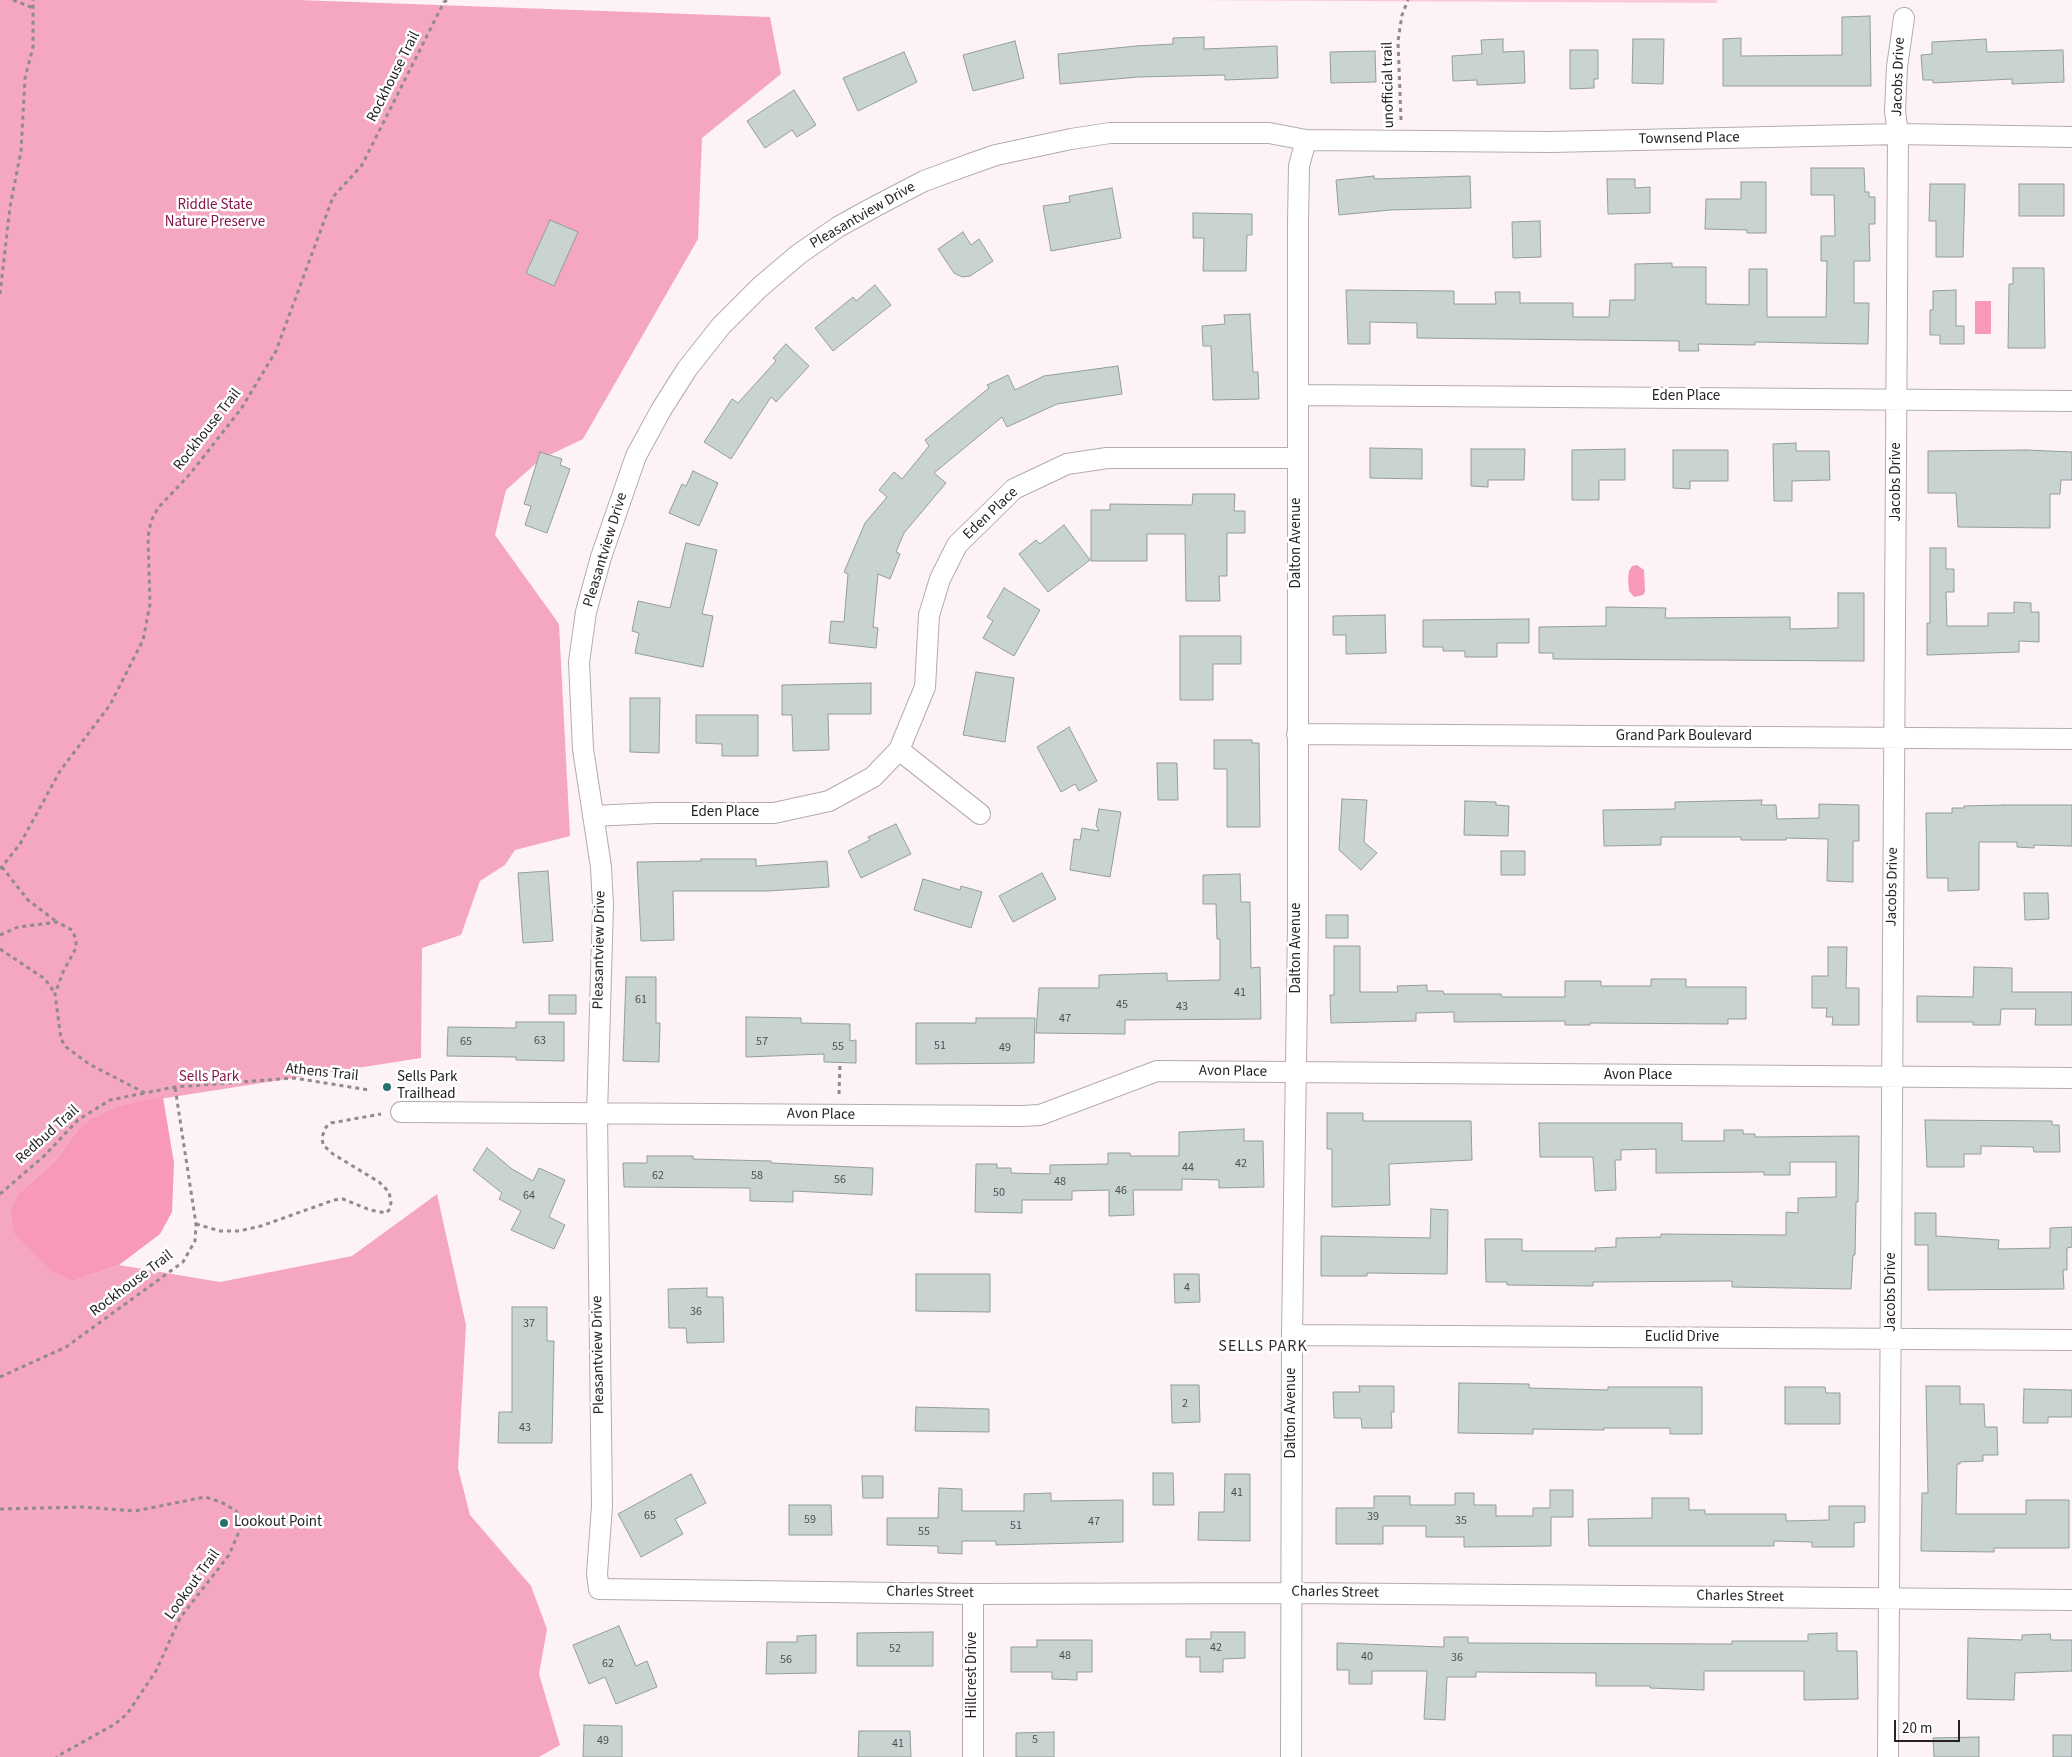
<!DOCTYPE html>
<style>
body{margin:0}
#map{position:relative;width:2072px;height:1757px;overflow:hidden;background:#fdf3f6;font-family:"Source Sans 3",sans-serif}
canvas{display:block}
.scale{position:absolute;left:1894px;top:1720px;width:66px;height:22px;box-sizing:border-box;border:2px solid #272325;border-top:0;padding-left:6px;font-size:15px;line-height:18px;white-space:nowrap;color:#272325;-webkit-text-stroke:4px #fff;paint-order:stroke}
</style>
<div id="map">
<canvas width="2072" height="1757"></canvas>
<div class="scale">20 m</div>
</div>
<script>
const ctx = document.querySelector('canvas').getContext('2d');
ctx.lineJoin = 'round';
function fillPath(path, color) { ctx.fillStyle = color; ctx.fill(path, 'evenodd'); }
const shape = rows => new Path2D(rows.map(r => 'M' + r).join(''));
function strokePath(path, color, width, dash) { ctx.strokeStyle = color; ctx.lineWidth = width; ctx.lineCap = dash ? 'butt' : 'round'; ctx.setLineDash(dash || []); ctx.stroke(path); }
function drawText(font, color, halo, rows, align = 'center') {
  ctx.font = font + ' "Source Sans 3",sans-serif'; ctx.lineWidth = 5; ctx.setLineDash([]); ctx.textBaseline = 'middle'; ctx.strokeStyle = halo; ctx.fillStyle = color; for (const [text, x, y, turn = 0] of rows) {
    ctx.save(); ctx.translate(x, y); ctx.rotate((+turn || 0) * Math.PI / 180); ctx.textAlign = isNaN(turn) ? turn : align; if (halo) ctx.strokeText(text, 0, 0); ctx.fillText(text, 0, 0); ctx.restore();
  }
}
fillPath(shape([
 [1180,0,1717,0,1717,3]
]), '#fbc8d9');
fillPath(shape([
 [0,0,299,0,770,17,781,74,702,138,698,239,583,439,541,459,506,490,495,535,559,624,570,836,515,850,505,865,480,881,461,935,422,948,421,1058,121,1105,77,1131,53,1163,20,1192,74,1281,119,1265,220,1282,352,1256,437,1194,466,1325,458,1468,470,1515,531,1586,547,1629,539,1674,560,1745,539,1757,0,1757]
]), '#f5a7c2');
fillPath(shape([
 [1975,301,1991,301,1991,334,1975,334],
 [1637,565,1644,570,1645,592,1643,595,1634,597,1629,591,1628,579,1629,571,1632,566],
 [163,1097,174,1163,172,1212,160,1234,119,1265,74,1281,51,1270,14,1233,11,1210,20,1192,53,1163,77,1131,92,1119,121,1105]
]), '#f898bb');
const building = shape([
 [1870,16,1871,86,1723,86,1723,39,1741,38,1741,56,1842,55,1842,17,1870,16],
 [1204,37,1204,49,1277,46,1278,78,1225,80,1225,75,1138,77,1060,84,1058,54,1136,46,1173,44,1173,38,1204,37],
 [1503,39,1503,52,1524,51,1525,83,1477,85,1477,80,1453,81,1452,56,1482,54,1481,40,1503,39],
 [1633,39,1664,39,1663,84,1632,83,1633,39],
 [1986,39,1987,52,2063,50,2064,82,2012,84,2012,79,1933,83,1933,80,1923,80,1921,55,1932,54,1932,42,1986,39],
 [1015,41,1024,78,973,91,963,55,1015,41],
 [1570,50,1598,50,1598,79,1594,79,1594,88,1570,89,1570,50],
 [1375,51,1376,82,1331,83,1330,52,1375,51],
 [904,52,917,82,858,111,843,78,904,52],
 [794,90,816,125,797,137,792,130,765,148,747,121,794,90],
 [1811,168,1864,168,1865,192,1869,192,1869,197,1875,197,1875,224,1869,224,1870,261,1854,261,1854,303,1869,303,1868,344,1755,342,1755,345,1698,344,1699,351,1679,351,1679,341,1417,338,1417,323,1370,322,1370,344,1348,344,1346,290,1454,291,1454,304,1496,304,1495,292,1520,292,1520,303,1573,303,1573,317,1609,317,1610,300,1635,300,1635,264,1672,263,1672,267,1706,267,1706,304,1749,305,1749,269,1767,269,1767,317,1826,317,1827,261,1821,261,1821,236,1835,236,1834,195,1811,195,1811,168],
 [1374,176,1374,179,1470,176,1471,208,1390,210,1339,215,1336,180,1374,176],
 [1607,179,1635,179,1635,188,1650,187,1650,213,1608,214,1607,179],
 [1741,182,1766,182,1766,233,1747,233,1747,230,1705,229,1706,199,1741,199,1741,182],
 [1930,184,1965,184,1963,257,1936,257,1936,221,1929,221,1930,184],
 [2019,184,2064,184,2064,216,2019,216,2019,184],
 [1112,188,1121,238,1051,251,1043,206,1070,202,1069,196,1112,188],
 [1193,213,1252,214,1252,235,1247,235,1246,271,1203,271,1204,238,1193,238,1193,213],
 [550,220,578,232,554,286,526,273,550,220],
 [1540,221,1541,257,1513,258,1512,222,1540,221],
 [963,232,971,245,979,239,993,261,970,276,962,277,954,273,938,249,963,232],
 [2013,268,2044,268,2045,348,2008,348,2009,284,2013,284,2013,268],
 [875,285,891,305,833,351,815,328,853,297,856,301,875,285],
 [1956,290,1956,326,1964,326,1964,344,1940,344,1940,335,1930,335,1930,310,1933,310,1933,291,1956,290],
 [1250,314,1253,372,1258,372,1259,399,1213,400,1211,346,1203,346,1202,326,1225,324,1224,315,1250,314],
 [786,344,809,366,776,402,771,397,731,459,704,442,732,399,738,403,776,361,773,358,786,344],
 [1118,366,1122,394,1057,404,1007,427,1002,417,934,473,946,483,904,533,896,552,900,554,890,579,878,574,873,627,878,628,876,648,829,643,831,621,844,622,848,574,844,572,865,523,887,497,879,490,894,472,902,479,929,446,925,440,989,388,987,385,1008,375,1015,390,1044,376,1118,366],
 [1796,443,1796,451,1829,451,1830,480,1792,481,1792,501,1774,501,1773,444,1796,443],
 [1370,448,1422,449,1422,479,1370,478,1370,448],
 [1471,449,1525,449,1524,480,1488,480,1488,487,1471,486,1471,449],
 [1625,449,1625,480,1599,480,1599,500,1572,500,1572,450,1625,449],
 [1673,450,1728,450,1728,481,1690,481,1690,489,1673,488,1673,450],
 [2026,450,2072,452,2072,480,2061,480,2060,494,2050,494,2050,528,1958,527,1956,493,1928,493,1928,451,2026,450],
 [540,452,562,459,560,465,570,469,547,533,525,525,531,506,524,504,540,452],
 [693,471,718,483,699,526,669,513,682,484,686,486,693,471],
 [1193,494,1235,494,1234,511,1245,511,1245,533,1227,533,1227,576,1219,576,1220,601,1186,601,1185,534,1147,534,1147,561,1091,561,1091,510,1110,510,1110,504,1192,505,1193,494],
 [1064,525,1090,560,1048,592,1019,554,1036,540,1040,544,1064,525],
 [686,543,717,550,702,614,713,616,703,667,635,653,639,633,632,631,638,601,670,608,686,543],
 [1930,548,1946,548,1946,569,1954,569,1954,592,1946,592,1947,626,1988,626,1988,613,2014,613,2014,602,2031,603,2031,612,2039,612,2039,642,2019,641,2019,652,1927,655,1927,623,1930,623,1930,548],
 [1004,588,1040,610,1014,656,983,638,993,621,987,617,1004,588],
 [1838,593,1864,593,1864,661,1553,659,1553,653,1539,653,1539,627,1606,626,1606,607,1666,608,1665,618,1790,617,1790,629,1838,628,1838,593],
 [1385,615,1386,653,1346,654,1346,635,1333,635,1333,616,1385,615],
 [1529,619,1529,643,1497,643,1497,657,1465,657,1465,651,1443,651,1443,647,1423,647,1423,620,1529,619],
 [1180,636,1241,636,1241,664,1213,664,1213,700,1180,700,1180,636],
 [976,672,1014,678,1005,742,963,735,976,672],
 [871,683,871,714,828,714,829,750,793,751,792,715,782,715,782,685,871,683],
 [630,698,660,698,659,753,630,752,630,698],
 [696,715,758,715,758,756,722,756,722,744,696,743,696,715],
 [1069,727,1097,781,1079,791,1075,784,1061,792,1037,747,1069,727],
 [1214,740,1252,740,1252,743,1259,743,1260,827,1227,827,1227,769,1214,769,1214,740],
 [1157,763,1177,763,1178,800,1158,800,1157,763],
 [1342,799,1367,800,1364,842,1377,853,1361,870,1339,850,1342,799],
 [1762,800,1761,805,1776,805,1777,819,1819,818,1819,804,1859,805,1859,841,1853,841,1853,882,1827,881,1828,839,1786,838,1786,840,1741,840,1741,837,1661,837,1661,845,1604,846,1603,810,1675,809,1675,802,1762,800],
 [1465,801,1496,802,1496,805,1509,806,1508,836,1464,835,1465,801],
 [2004,805,2072,805,2072,846,2034,845,2034,848,2017,847,2017,842,1979,842,1979,890,1948,891,1948,878,1927,878,1926,813,1952,813,1952,808,1964,808,1964,806,2004,805],
 [1099,809,1121,812,1110,877,1070,870,1074,839,1080,840,1082,828,1099,831,1096,825,1099,809],
 [896,824,911,854,861,878,848,851,870,840,868,837,896,824],
 [1501,851,1525,851,1525,875,1501,875,1501,851],
 [701,859,756,859,756,866,827,861,829,887,768,891,673,891,674,940,641,941,637,862,701,861,701,859],
 [548,871,553,941,523,943,518,873,548,871],
 [1042,873,1056,899,1013,922,999,896,1042,873],
 [1240,874,1241,902,1250,902,1251,968,1260,967,1261,1019,1125,1020,1125,1034,1036,1033,1039,988,1099,988,1099,975,1167,973,1167,981,1220,980,1220,939,1217,939,1216,904,1203,904,1203,875,1240,874],
 [923,879,960,890,961,886,982,892,971,928,914,910,923,879],
 [2024,893,2048,893,2049,919,2025,920,2024,893],
 [1326,915,1348,915,1348,938,1326,938,1326,915],
 [1334,946,1360,946,1360,992,1398,992,1397,986,1427,985,1427,991,1443,991,1444,994,1501,994,1502,997,1565,997,1565,981,1601,981,1601,986,1651,986,1651,979,1686,979,1686,987,1746,987,1746,1019,1728,1019,1728,1024,1590,1023,1590,1025,1565,1025,1565,1021,1454,1022,1454,1012,1416,1013,1416,1021,1331,1023,1330,995,1334,995,1334,946],
 [1828,947,1847,947,1846,988,1859,988,1859,1025,1832,1025,1833,1017,1826,1017,1827,1008,1812,1008,1812,976,1828,976,1828,947],
 [1974,967,2012,968,2012,992,2072,992,2072,1025,2035,1025,2036,1009,2001,1009,2000,1025,1973,1025,1973,1022,1917,1022,1917,996,1973,997,1974,967],
 [626,977,656,977,656,1023,660,1023,659,1062,623,1061,626,977],
 [549,995,576,995,576,1014,549,1014,549,995],
 [746,1017,801,1018,801,1023,850,1024,850,1041,856,1040,856,1063,824,1062,824,1054,746,1057,746,1017],
 [976,1018,1035,1018,1034,1063,916,1064,916,1023,976,1023,976,1018],
 [516,1022,564,1022,564,1061,516,1060,516,1057,447,1056,448,1027,516,1028,516,1022],
 [1327,1113,1363,1113,1363,1121,1471,1121,1472,1160,1389,1164,1390,1205,1332,1207,1332,1149,1327,1149,1327,1113],
 [1925,1120,2052,1121,2052,1125,2059,1125,2060,1152,2034,1152,2033,1147,1981,1146,1981,1154,1964,1154,1964,1167,1927,1167,1925,1120],
 [1539,1123,1682,1123,1682,1141,1724,1141,1724,1130,1743,1130,1743,1134,1755,1134,1755,1137,1859,1136,1858,1202,1856,1202,1855,1255,1853,1255,1851,1289,1732,1287,1732,1281,1593,1282,1593,1286,1507,1285,1507,1282,1486,1282,1485,1239,1522,1239,1522,1251,1596,1251,1595,1248,1616,1247,1616,1238,1661,1237,1661,1234,1786,1235,1786,1212,1798,1213,1798,1198,1836,1197,1836,1162,1790,1162,1790,1175,1764,1175,1764,1172,1656,1173,1656,1149,1621,1150,1621,1160,1615,1160,1616,1190,1595,1191,1593,1157,1540,1157,1539,1123],
 [1244,1129,1244,1141,1263,1141,1264,1187,1219,1188,1219,1180,1182,1179,1182,1190,1133,1190,1134,1215,1109,1216,1109,1190,1072,1191,1072,1200,1022,1200,1022,1213,975,1212,976,1164,997,1164,997,1168,1011,1168,1011,1173,1050,1174,1050,1165,1108,1164,1108,1153,1130,1153,1130,1156,1179,1156,1179,1132,1244,1129],
 [487,1148,512,1169,533,1181,539,1168,565,1180,549,1217,565,1225,554,1249,511,1230,521,1211,499,1199,502,1193,473,1170,487,1148],
 [647,1156,693,1156,693,1159,771,1161,771,1163,873,1168,872,1195,793,1191,793,1202,750,1201,750,1188,624,1187,623,1163,647,1163,647,1156],
 [1431,1209,1448,1210,1447,1274,1367,1273,1367,1276,1321,1276,1321,1236,1430,1238,1431,1209],
 [1915,1213,1936,1213,1936,1236,1999,1240,1998,1249,2050,1248,2050,1228,2072,1227,2072,1247,2067,1248,2067,1270,2063,1270,2064,1289,1928,1290,1928,1245,1915,1245,1915,1213],
 [916,1274,990,1274,990,1312,916,1311,916,1274],
 [1174,1274,1199,1274,1200,1302,1175,1303,1174,1274],
 [707,1288,707,1297,723,1297,724,1342,687,1343,686,1328,669,1328,668,1289,707,1288],
 [512,1307,547,1307,547,1341,554,1341,552,1443,498,1443,499,1412,512,1412,512,1307],
 [1459,1383,1529,1384,1529,1388,1608,1390,1608,1387,1702,1387,1702,1434,1670,1434,1670,1428,1603,1428,1604,1430,1533,1429,1533,1434,1458,1433,1459,1383],
 [1171,1385,1199,1385,1200,1422,1172,1423,1171,1385],
 [1359,1386,1394,1386,1394,1412,1391,1412,1392,1428,1362,1428,1361,1418,1334,1418,1333,1392,1360,1392,1359,1386],
 [1926,1386,1960,1386,1960,1404,1984,1404,1985,1427,1997,1427,1998,1455,1983,1455,1983,1461,1960,1462,1960,1464,1957,1464,1956,1514,2026,1514,2026,1500,2069,1500,2069,1548,1994,1548,1994,1552,1921,1551,1922,1493,1928,1493,1926,1386],
 [1785,1387,1825,1387,1826,1393,1840,1393,1840,1424,1785,1424,1785,1387],
 [2024,1389,2072,1390,2072,1417,2048,1417,2048,1423,2023,1423,2024,1389],
 [916,1407,989,1409,989,1432,915,1431,916,1407],
 [1153,1473,1173,1473,1174,1505,1153,1505,1153,1473],
 [691,1474,706,1503,675,1519,683,1534,641,1557,618,1514,691,1474],
 [1225,1474,1250,1474,1250,1541,1198,1540,1199,1512,1224,1512,1225,1474],
 [862,1476,883,1476,883,1498,863,1498,862,1476],
 [939,1488,962,1489,962,1511,1024,1511,1024,1494,1051,1493,1051,1501,1123,1500,1123,1542,996,1545,996,1541,962,1541,962,1554,938,1553,938,1546,887,1545,887,1518,938,1518,939,1488],
 [1550,1490,1573,1490,1573,1517,1551,1517,1551,1546,1464,1547,1464,1537,1426,1537,1426,1526,1383,1526,1383,1544,1336,1544,1336,1508,1374,1508,1374,1496,1410,1496,1410,1505,1455,1505,1455,1493,1474,1493,1474,1505,1496,1505,1496,1516,1533,1516,1533,1508,1550,1508,1550,1490],
 [1652,1498,1689,1498,1689,1510,1705,1510,1705,1514,1786,1514,1786,1521,1829,1520,1829,1506,1865,1506,1865,1522,1854,1523,1854,1547,1812,1547,1812,1542,1774,1541,1774,1546,1589,1546,1588,1519,1652,1518,1652,1498],
 [789,1505,831,1505,832,1535,789,1535,789,1505],
 [619,1626,636,1666,647,1661,657,1687,616,1704,605,1677,589,1684,573,1645,619,1626],
 [933,1632,933,1666,857,1666,857,1633,933,1632],
 [1211,1632,1245,1632,1245,1658,1223,1659,1223,1672,1200,1672,1200,1657,1186,1657,1186,1639,1211,1639,1211,1632],
 [1837,1633,1837,1651,1857,1651,1858,1699,1804,1700,1804,1671,1704,1671,1704,1690,1650,1688,1650,1686,1596,1686,1596,1673,1476,1672,1476,1677,1447,1677,1445,1720,1424,1719,1427,1671,1372,1671,1372,1684,1349,1684,1349,1670,1337,1670,1337,1643,1444,1647,1444,1637,1468,1637,1468,1643,1732,1644,1732,1641,1808,1641,1808,1634,1837,1633],
 [2050,1634,2051,1640,2072,1640,2072,1671,2015,1673,2014,1700,1967,1699,1968,1638,2022,1640,2022,1635,2050,1634],
 [816,1635,816,1673,766,1674,767,1642,797,1642,797,1636,816,1635],
 [1037,1640,1092,1640,1092,1672,1077,1672,1077,1680,1052,1679,1052,1672,1011,1672,1011,1647,1037,1647,1037,1640],
 [584,1725,622,1726,622,1757,583,1757,584,1725],
 [859,1731,910,1731,911,1757,858,1757,859,1731],
 [1054,1732,1054,1757,1016,1757,1016,1733,1054,1732],
 [2053,1735,2072,1735,2072,1757,2053,1757,2053,1735],
 [1979,1737,1979,1757,1934,1757,1933,1738,1979,1737]
]);
fillPath(building, '#c8d3d2');
strokePath(building, '#939d9c', 1);
const minor = shape([
 [2072,137,1898,134,1551,142,1306,140,1269,133,1110,133,1071,139,996,155,973,163,924,181,876,206,838,227,799,254,760,287,721,326,687,369,661,410,636,456,601,557,586,612,579,662,583,749,601,867,603,905,597,1114,602,1506,597,1574,599,1589,973,1594,1293,1593,2072,1600],
 [1299,395,2072,401],
 [1297,734,2072,739],
 [899,750,980,814],
 [593,816,656,813,774,813,829,801,873,777,899,750,925,687,929,615,940,579,957,545,1014,489,1067,464,1107,458,1298,458],
 [401,1112,1021,1116,1040,1115,1157,1071,2072,1078],
 [1292,1335,2072,1340],
 [973,1757,973,1594],
 [1291,1757,1292,1335,1298,927,1298,223,1299,166,1306,140],
 [1888,1757,1898,134,1895,111,1897,67,1904,18]
]);
strokePath(minor, '#b4abae', 22);
strokePath(shape([
 [13,0,33,8],
 [1401,120,1398,41,1402,15,1408,0],
 [0,294,10,207,21,151,25,78,33,47,33,0],
 [2,867,28,900,57,922],
 [0,869,20,844,60,771,110,705,143,640,150,604,148,537,151,521,158,508,190,474,241,409,276,351,333,197,362,165,444,2,448,0],
 [0,935,18,927,57,922,72,930,76,939,76,948,63,972,55,994,61,1039,66,1047,89,1064,145,1093,175,1087,294,1078,369,1090],
 [0,949,45,979,55,993],
 [839,1094,840,1063],
 [0,1194,44,1156,78,1120,110,1100,145,1093],
 [196,1224,220,1231,239,1231,261,1226,334,1200,343,1199,370,1210,386,1213,390,1209,391,1202,389,1192,379,1182,333,1154,323,1145,322,1137,326,1127,331,1123,381,1114],
 [0,1377,66,1347,183,1262,195,1241,196,1224,175,1087],
 [0,1509,82,1507,135,1511,205,1497,221,1502,236,1511,241,1527,229,1555,180,1618,156,1671,127,1714,115,1724,56,1757]
]), '#918a8d', 3, [4, 4]);
strokePath(minor, '#fff', 20);
for (const [x, y, r, color] of [
 [387,1087,5,"#26706d"],
 [224,1523,5,"#26706d"]
]) { const dot = new Path2D(); dot.arc(x, y, r, 0, 2 * Math.PI); ctx.fillStyle = color; ctx.fill(dot); strokePath(dot, '#fff', 2); }
drawText('12px', '#4f4f50', null, [
 ["41",1240,993],
 ["61",641,1000],
 ["45",1122,1005],
 ["43",1182,1007],
 ["47",1065,1019],
 ["63",540,1041],
 ["65",466,1042],
 ["57",762,1042],
 ["51",940,1046],
 ["55",838,1047],
 ["49",1005,1048],
 ["42",1241,1164],
 ["44",1188,1168],
 ["62",658,1176],
 ["58",757,1176],
 ["56",840,1180],
 ["48",1060,1182],
 ["46",1121,1191],
 ["50",999,1193],
 ["64",529,1196],
 ["4",1187,1288],
 ["36",696,1312],
 ["37",529,1324],
 ["2",1185,1404],
 ["43",525,1428],
 ["41",1237,1493],
 ["65",650,1516],
 ["39",1373,1517],
 ["59",810,1520],
 ["35",1461,1521],
 ["47",1094,1522],
 ["51",1016,1526],
 ["55",924,1532],
 ["42",1216,1648],
 ["52",895,1649],
 ["48",1065,1656],
 ["40",1367,1657],
 ["36",1457,1658],
 ["56",786,1660],
 ["62",608,1664],
 ["5",1035,1740],
 ["49",603,1741],
 ["41",898,1744]
]);
drawText('15px', '#272325', '#fff', [
 ["Rockhouse Trail",394,77,-63],
 ["Jacobs Drive",1899,77,-88],
 ["unofficial trail",1389,85,-91],
 ["Townsend Place",1689,139,-1],
 ["Pleasantview Drive",863,216,-30],
 ["Eden Place",1686,397],
 ["Rockhouse Trail",208,430,-52],
 ["Jacobs Drive",1897,482,-90],
 ["Eden Place",991,514,-43],
 ["Dalton Avenue",1297,543,-90],
 ["Pleasantview Drive",606,550,-73],
 ["Grand Park Boulevard",1684,737],
 ["Eden Place",725,813],
 ["Jacobs Drive",1893,887,-89],
 ["Dalton Avenue",1297,948,-90],
 ["Pleasantview Drive",600,950,-89],
 ["Avon Place",1233,1072,1],
 ["Athens Trail",322,1073,6],
 ["Avon Place",1638,1076],
 ["Avon Place",821,1115,1],
 ["Redbud Trail",48,1135,-42],
 ["Rockhouse Trail",132,1284,-37],
 ["Jacobs Drive",1892,1292,-90],
 ["Euclid Drive",1682,1338],
 ["Pleasantview Drive",599,1355,-91],
 ["Dalton Avenue",1292,1413,-90],
 ["Lookout Trail",193,1585,-54],
 ["Charles Street",930,1593,1],
 ["Charles Street",1335,1593,1],
 ["Charles Street",1740,1597,1],
 ["Hillcrest Drive",973,1675,-90]
]);
drawText('15px', '#86164d', '#fff', [
 ["Riddle State",215,206],
 ["Nature Preserve",215,223],
 ["Sells Park",209,1078]
]);
drawText('15px', '#272325', '#fff', [
 ["Sells Park",397,1078],
 ["Trailhead",397,1095],
 ["Lookout Point",234,1523]
], 'left');
ctx.letterSpacing = '1px';
drawText('16px', '#322b2d', '#fff', [
 ["SELLS PARK",1263,1347]
]);
ctx.letterSpacing = '0px';
</script>
